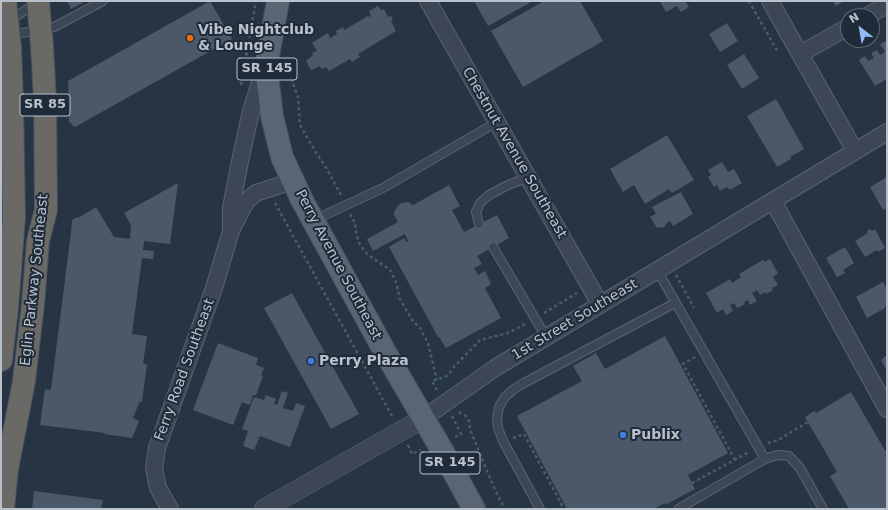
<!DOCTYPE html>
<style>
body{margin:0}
#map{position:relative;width:888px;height:510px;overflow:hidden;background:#273444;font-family:"DejaVu Sans",sans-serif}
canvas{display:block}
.frame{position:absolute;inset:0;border:2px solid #b9c1cd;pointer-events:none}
.north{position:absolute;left:840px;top:8px;width:40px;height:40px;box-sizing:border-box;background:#202b39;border:1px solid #5d6774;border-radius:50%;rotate:329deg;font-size:11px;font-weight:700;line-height:16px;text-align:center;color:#b9c1cd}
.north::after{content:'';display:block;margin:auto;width:14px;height:18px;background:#92baf9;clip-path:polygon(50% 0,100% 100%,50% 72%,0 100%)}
</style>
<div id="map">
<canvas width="888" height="510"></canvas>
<div class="frame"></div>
<div class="north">N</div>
</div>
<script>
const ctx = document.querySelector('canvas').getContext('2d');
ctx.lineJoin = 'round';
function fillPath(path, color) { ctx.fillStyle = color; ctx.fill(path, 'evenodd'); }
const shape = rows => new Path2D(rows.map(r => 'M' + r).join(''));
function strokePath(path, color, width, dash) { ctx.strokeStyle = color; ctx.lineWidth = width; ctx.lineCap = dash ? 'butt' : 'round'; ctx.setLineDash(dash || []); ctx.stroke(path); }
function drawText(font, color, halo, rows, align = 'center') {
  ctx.font = font + ' "DejaVu Sans",sans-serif'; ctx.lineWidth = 4; ctx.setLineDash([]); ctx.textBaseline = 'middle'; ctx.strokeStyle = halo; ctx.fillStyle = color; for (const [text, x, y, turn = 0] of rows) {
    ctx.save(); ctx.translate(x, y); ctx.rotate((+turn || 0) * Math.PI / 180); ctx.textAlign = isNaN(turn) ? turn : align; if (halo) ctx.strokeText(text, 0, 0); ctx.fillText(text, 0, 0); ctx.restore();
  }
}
fillPath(shape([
 [67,1,86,1,71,9],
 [210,1,232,39,75,127,69,122,68,81],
 [474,1,533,1,488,26],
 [544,1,580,1,603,41,523,87,491,31],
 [660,1,685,1,689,7,681,12,677,6,666,12],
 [833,1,844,1,836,6],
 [378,6,381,10,384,9,388,17,391,16,393,19,391,21,396,31,358,54,360,57,352,62,350,59,329,71,326,67,322,69,320,66,311,70,306,61,313,55,312,53,317,51,312,43,328,33,330,38,337,34,336,31,343,27,344,30,368,16,369,17,371,16,369,11],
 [727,23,738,41,720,52,709,34],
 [886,41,887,79,875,86,859,60,865,56,868,61,874,58,871,53,877,50,880,55,885,52,880,44],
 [744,54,759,78,742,89,727,65],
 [776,99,804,149,790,157,791,159,777,167,747,116],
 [667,135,694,180,672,193,669,189,645,204,634,185,623,192,610,169],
 [722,162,728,172,734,169,742,183,730,190,727,187,720,191,717,185,714,187,708,177,711,175,708,170],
 [887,177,887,208,883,210,870,187],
 [178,183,170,244,144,241,143,250,154,251,153,259,142,258,132,334,147,336,143,364,147,364,142,402,140,401,133,418,139,421,132,438,104,434,105,433,40,425,45,389,51,390,71,232,72,220,77,217,78,218,96,207,114,237,130,239,131,225,124,213],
 [449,185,460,206,452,210,464,232,497,215,509,238,477,256,482,264,474,268,478,275,485,271,491,284,485,288,501,318,446,348,439,337,438,337,389,247,404,238,406,242,408,241,405,234,373,251,367,239,398,222,394,215,394,212,397,207,401,203,408,202,413,205],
 [681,192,693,214,673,226,670,221,667,223,665,226,662,228,658,227,657,228,650,217,656,214,652,207],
 [870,229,872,231,875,229,885,248,878,252,877,250,865,257,855,241,868,233,867,231],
 [845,247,854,263,843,270,845,273,837,277,826,258],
 [770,259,778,273,773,277,778,285,772,288,773,290,767,294,766,292,760,295,757,290,752,293,757,301,750,305,748,300,744,302,745,304,737,308,734,303,730,305,733,311,726,315,723,309,717,313,706,293,730,279,732,283,741,277,739,274,763,260,765,262],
 [883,282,887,289,887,305,885,306,885,308,867,318,856,297],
 [292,293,359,414,331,429,264,308],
 [665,336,728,453,688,475,695,489,665,505,665,503,654,509,567,509,517,416,582,381,573,366,596,353,605,369],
 [218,343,258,358,256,365,264,368,261,375,263,376,256,395,253,395,250,405,242,402,233,425,193,410],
 [887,355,887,371,881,360],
 [282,391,288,393,283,408,293,411,296,403,305,406,290,447,260,436,254,450,243,446,248,431,242,429,254,397,264,400,266,395,276,399,274,404,277,405],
 [851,392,887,454,885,455,887,459,887,509,849,509,830,476,837,472,805,417,814,411,816,413],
 [34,491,103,500,101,509,32,509]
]), '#4b586a');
const service = shape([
 [9,21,36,3],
 [9,34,41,31,54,27,103,1],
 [314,220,383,188,497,122],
 [479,224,476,212,480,203,489,195,508,185,529,177],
 [493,247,546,337],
 [657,270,765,459,678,509],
 [765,459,777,455,789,456,800,468,823,509],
 [540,509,503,441,498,428,497,418,499,407,505,397,514,389,524,383,675,303]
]);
const minor = shape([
 [428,1,600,304],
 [770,1,855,151],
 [867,16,883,7,887,2],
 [800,54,848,27],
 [773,201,887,409],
 [231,227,231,208,240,161,251,111,264,70],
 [424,418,495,368,887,132],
 [170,509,158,488,154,468,157,448,214,288,231,231,244,205,248,200,256,193,293,181]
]);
const tertiary = shape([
 [264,509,424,418]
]);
const primary = shape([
 [278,1,267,61,267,74,272,116,282,157,302,200,385,352,443,452,474,509]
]);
const trunk = shape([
 [1,360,7,308,14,217,12,100,10,47,5,1],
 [3,509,7,469,24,381,33,304,38,241,46,210,45,100,42,46,38,1]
]);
strokePath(service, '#5a6471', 10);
strokePath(minor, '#5a6471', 18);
strokePath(tertiary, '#5a6471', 20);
strokePath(primary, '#454f5d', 24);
strokePath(trunk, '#46515e', 24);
strokePath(shape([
 [749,1,776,49,780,51],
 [287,61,291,78,298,97,300,125,315,151,327,169,341,195],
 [241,85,256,1],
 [275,203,392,416],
 [350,214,355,223,356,234,360,245,367,254,390,270,396,282,400,299,412,320,420,328,428,343,437,380],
 [676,275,694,308],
 [544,313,577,293],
 [695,357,683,364,735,460],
 [437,390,432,381,445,377,449,374,453,368,480,340,508,333,525,324],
 [459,412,466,416,469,421,470,429,482,459,496,492,505,509],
 [452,416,461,434,455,437],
 [513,438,524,434,564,509],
 [768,443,778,440,808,422],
 [408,445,412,454,421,450],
 [692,483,749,452]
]), '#485f61', 2.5, [3, 3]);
strokePath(service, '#3c4654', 8);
strokePath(minor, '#3c4654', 16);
strokePath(tertiary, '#3c4654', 19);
strokePath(primary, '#5a6574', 22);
strokePath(trunk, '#6a6966', 22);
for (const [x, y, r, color] of [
 [190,38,4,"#e8710a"],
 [311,361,4,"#3f7fe0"],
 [623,435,4,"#3f7fe0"]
]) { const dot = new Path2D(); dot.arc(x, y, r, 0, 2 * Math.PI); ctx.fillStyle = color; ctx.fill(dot); strokePath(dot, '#202b39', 1.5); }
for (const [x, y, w] of [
 [267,69,60],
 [45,105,50],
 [450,463,60]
]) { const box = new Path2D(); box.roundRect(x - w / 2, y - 11, w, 22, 3); ctx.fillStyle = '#202b39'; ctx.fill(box); strokePath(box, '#b9c1cd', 1); }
drawText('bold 13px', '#b9c1cd', null, [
 ["SR 145",267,69],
 ["SR 85",45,105],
 ["SR 145",450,463]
]);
drawText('bold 14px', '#b9c1cd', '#202b39', [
 ["Vibe Nightclub",198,30],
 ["& Lounge",198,46],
 ["Perry Plaza",319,361],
 ["Publix",631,435]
], 'left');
drawText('14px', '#b9c1cd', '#202b39', [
 ["Chestnut Avenue Southeast",514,153,60],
 ["Perry Avenue Southeast",338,265,62],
 ["Eglin Parkway Southeast",35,280,-84],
 ["1st Street Southeast",575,320,-31],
 ["Ferry Road Southeast",185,370,-70]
]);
</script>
